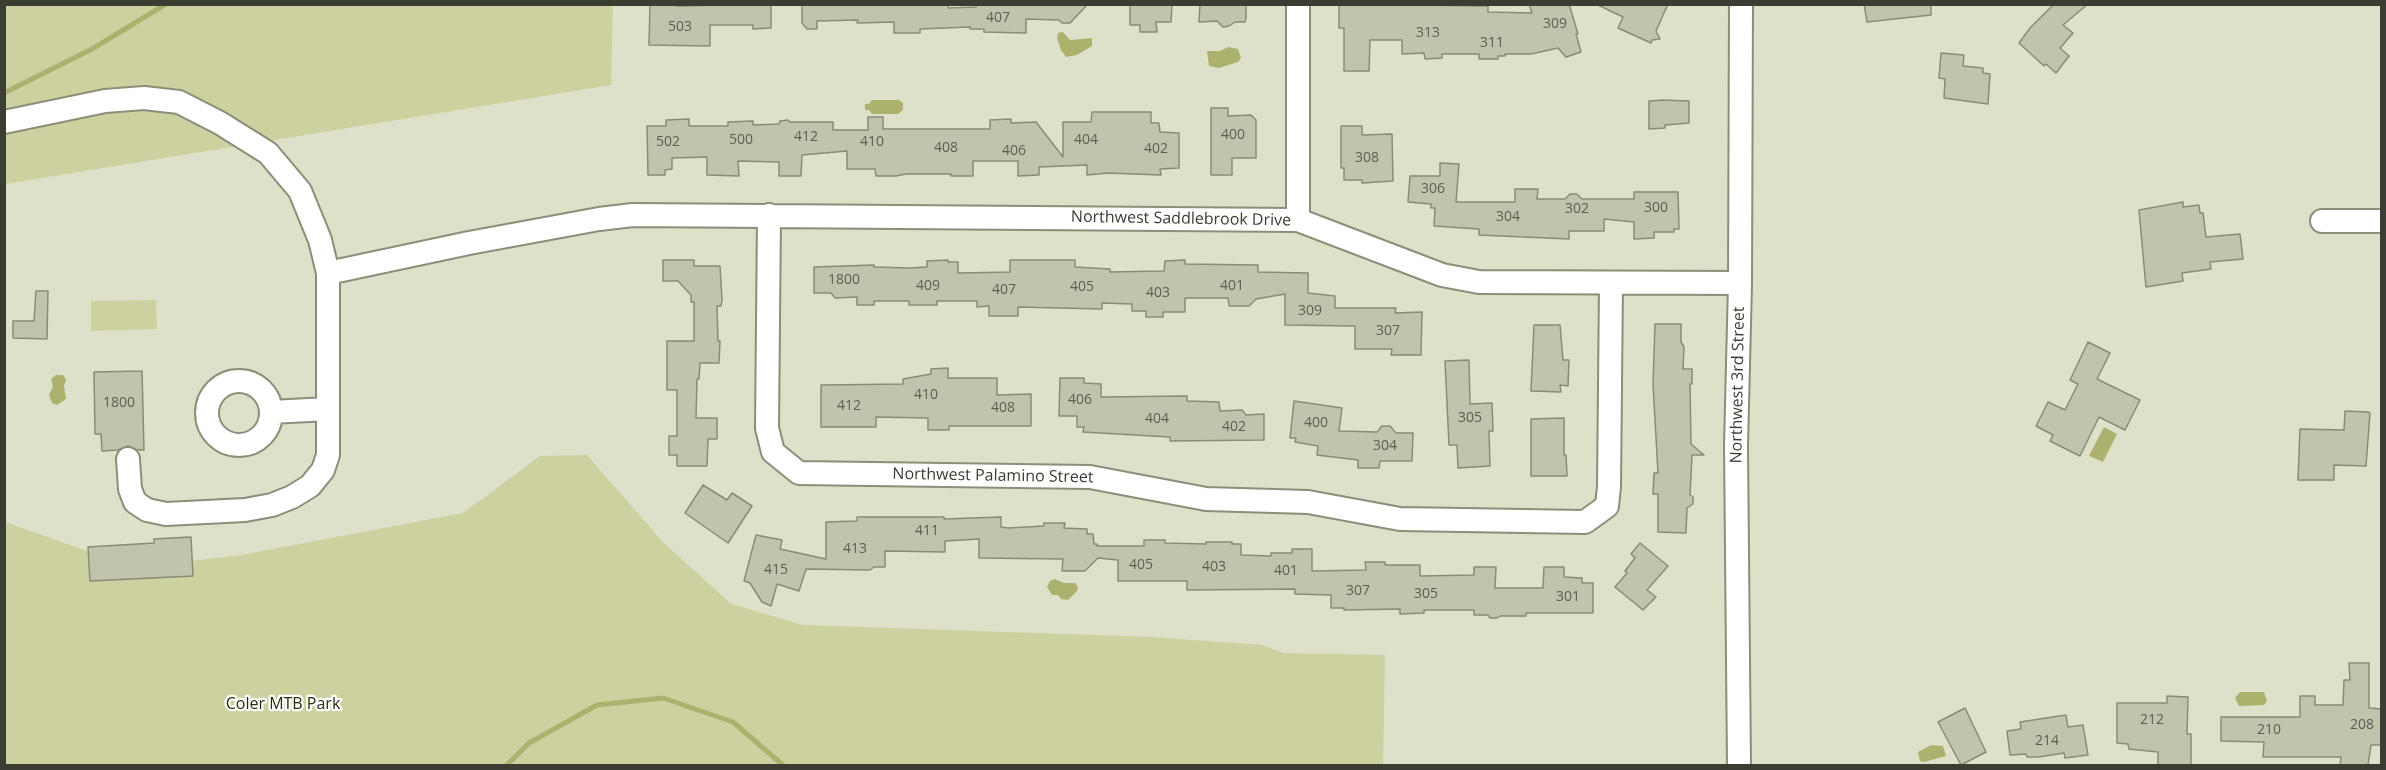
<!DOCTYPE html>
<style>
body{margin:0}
#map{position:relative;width:2386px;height:770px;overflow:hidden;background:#dee1c9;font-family:"Open Sans",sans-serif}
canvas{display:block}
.frame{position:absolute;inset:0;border:6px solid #3b3c32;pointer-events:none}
</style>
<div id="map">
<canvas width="2386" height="770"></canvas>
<div class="frame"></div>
</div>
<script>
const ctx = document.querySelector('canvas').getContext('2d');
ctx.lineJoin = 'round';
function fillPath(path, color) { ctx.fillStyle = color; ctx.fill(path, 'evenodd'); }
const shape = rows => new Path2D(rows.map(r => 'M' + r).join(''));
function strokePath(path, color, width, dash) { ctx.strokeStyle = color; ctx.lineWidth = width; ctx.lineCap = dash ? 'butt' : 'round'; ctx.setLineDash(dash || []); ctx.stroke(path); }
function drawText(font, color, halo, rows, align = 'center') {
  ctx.font = font + ' "Open Sans",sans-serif'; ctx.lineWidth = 4.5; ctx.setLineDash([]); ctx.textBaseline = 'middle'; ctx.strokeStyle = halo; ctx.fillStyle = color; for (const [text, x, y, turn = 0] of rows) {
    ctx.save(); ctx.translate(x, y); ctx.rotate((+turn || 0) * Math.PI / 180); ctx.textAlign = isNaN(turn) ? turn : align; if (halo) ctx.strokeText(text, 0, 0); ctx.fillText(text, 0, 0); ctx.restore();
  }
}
fillPath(shape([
 [5,5,613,5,611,85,5,184],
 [156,300,157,329,91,331,91,301],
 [587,455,662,541,731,604,803,625,1151,637,1263,645,1283,653,1385,655,1383,765,5,766,5,522,135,568,241,555,463,513,540,456]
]), '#ccd19f');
fillPath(shape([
 [1063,32,1070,40,1092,38,1092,46,1077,55,1066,57,1061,50,1057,38,1058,33],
 [1228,47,1238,49,1241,58,1238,62,1219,68,1209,66,1207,51,1220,51],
 [872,100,899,100,903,103,903,110,898,114,872,114,869,110,865,110,865,104,869,104],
 [56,375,63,375,66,380,64,386,66,399,57,405,52,403,49,395,53,387,51,379],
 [2104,427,2117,434,2103,462,2089,456],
 [1055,579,1064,583,1075,583,1078,587,1077,591,1068,600,1061,599,1058,595,1052,595,1047,587,1050,581],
 [2240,692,2264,692,2267,701,2264,705,2239,706,2235,698],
 [1931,745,1943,746,1946,756,1924,762,1920,761,1918,752]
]), '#acb26e');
strokePath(shape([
 [4,93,92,49,166,4],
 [506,766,529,743,597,705,663,698,733,722,784,766]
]), '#acb26e', 5);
const building = shape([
 [650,4,677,4,677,6,771,4,771,28,753,29,753,25,710,25,710,46,649,45,650,4],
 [802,4,948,4,948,8,976,7,976,4,1088,4,1070,23,1062,23,1059,20,1026,19,1026,33,984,32,984,29,970,29,970,27,920,29,920,33,894,33,894,22,857,23,858,20,817,21,817,29,807,29,802,23,802,4],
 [1130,4,1172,4,1171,22,1156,22,1157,32,1140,32,1140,25,1130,25,1130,4],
 [1200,4,1246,4,1246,18,1245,22,1235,22,1229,26,1223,27,1217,21,1199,22,1200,4],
 [1339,4,1488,6,1488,12,1532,13,1529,4,1569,4,1578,34,1576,34,1581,52,1566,57,1558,48,1531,54,1505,54,1505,56,1498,56,1498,59,1479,59,1479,54,1442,54,1442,58,1425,59,1424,53,1402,54,1402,40,1370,40,1369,71,1344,71,1344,28,1339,28,1339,4],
 [1596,4,1668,4,1656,31,1660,39,1652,40,1651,43,1618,28,1623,17,1596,4],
 [1864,4,1931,4,1931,15,1867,22,1864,4],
 [2054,4,2088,4,2063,25,2073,33,2060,48,2069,56,2056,73,2046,64,2044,66,2019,43,2030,28,2054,4],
 [1941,53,1964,55,1963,66,1983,68,1983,73,1990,74,1988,104,1944,98,1945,79,1939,78,1941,53],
 [1664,100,1689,101,1689,123,1665,125,1665,128,1649,129,1649,101,1664,100],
 [1211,108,1228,108,1228,116,1251,115,1256,120,1256,158,1232,158,1232,175,1211,175,1211,108],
 [1092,112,1151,112,1151,123,1159,123,1160,132,1179,133,1179,168,1160,169,1161,175,1108,173,1087,175,1087,165,1039,167,1039,175,1018,176,1018,161,973,161,973,176,951,176,951,174,906,174,896,176,876,176,875,169,847,169,847,151,802,155,801,176,779,176,779,162,738,161,739,176,707,175,707,157,672,158,672,169,665,170,665,175,648,175,647,126,666,126,666,120,689,119,689,126,728,126,728,122,753,121,753,125,779,124,780,121,788,120,790,122,833,122,833,130,868,130,868,117,883,117,883,129,990,129,990,120,1011,119,1011,123,1036,122,1063,157,1063,122,1091,122,1092,112],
 [1341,126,1362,126,1362,135,1392,134,1393,181,1362,183,1362,180,1344,180,1344,168,1341,168,1341,126],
 [1440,163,1459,164,1456,202,1515,202,1515,189,1538,189,1537,199,1565,199,1570,194,1577,194,1582,199,1634,199,1634,192,1678,192,1679,229,1674,229,1674,232,1654,232,1654,238,1634,239,1634,222,1604,219,1604,231,1569,231,1569,239,1547,238,1479,235,1479,229,1434,226,1435,208,1431,208,1431,204,1408,202,1410,176,1440,176,1440,163],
 [2183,202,2183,207,2199,205,2200,213,2203,213,2206,237,2240,234,2243,259,2210,262,2211,269,2182,273,2183,281,2146,287,2139,210,2183,202],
 [663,260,694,260,694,266,720,266,722,300,721,306,717,306,718,341,720,341,719,363,700,363,699,379,697,379,696,418,717,418,717,439,708,439,707,466,677,466,677,455,669,455,669,436,677,436,677,390,667,390,667,341,694,341,694,302,691,302,691,295,678,281,663,281,663,260],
 [948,260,948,262,958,262,958,273,1010,272,1010,260,1075,260,1075,267,1110,269,1110,272,1164,271,1165,261,1185,260,1185,264,1258,265,1258,272,1308,273,1308,293,1335,296,1335,308,1396,308,1395,313,1422,312,1421,355,1391,355,1392,349,1355,349,1355,326,1285,325,1285,294,1256,299,1249,306,1229,306,1228,298,1185,298,1185,312,1163,312,1163,317,1146,317,1146,311,1132,311,1132,304,1102,303,1102,309,1018,307,1018,316,989,316,989,306,977,307,977,301,937,301,937,305,909,305,909,301,874,301,874,305,857,305,857,297,835,298,831,293,814,293,814,267,874,265,874,267,910,268,927,267,927,261,948,260],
 [36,291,48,291,47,339,13,338,13,321,34,321,36,291],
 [1655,324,1681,324,1681,342,1684,347,1683,369,1692,369,1692,384,1690,384,1691,444,1704,455,1692,455,1690,495,1693,497,1693,504,1687,508,1686,533,1658,532,1658,494,1653,494,1654,473,1658,473,1653,384,1655,324],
 [1534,325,1560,325,1563,360,1569,360,1568,386,1560,385,1561,392,1531,391,1534,325],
 [2088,342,2110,353,2097,379,2140,400,2125,430,2099,417,2080,456,2050,441,2053,435,2036,426,2048,402,2065,410,2078,384,2070,380,2088,342],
 [1469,360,1470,404,1492,403,1493,431,1489,431,1490,466,1458,468,1457,445,1449,445,1445,361,1469,360],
 [948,368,948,378,997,378,997,395,1031,394,1031,426,949,426,949,430,928,430,928,418,876,417,876,427,821,427,821,385,903,384,903,379,931,374,931,369,948,368],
 [142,371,144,450,137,450,128,446,118,450,102,451,101,434,95,434,94,372,142,371],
 [1060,378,1084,378,1084,383,1101,384,1101,397,1187,396,1187,401,1219,402,1220,411,1242,410,1246,415,1264,414,1264,440,1170,441,1170,437,1083,432,1084,427,1077,427,1077,416,1059,416,1060,378],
 [1294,401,1342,408,1339,431,1377,432,1382,426,1390,426,1396,433,1413,433,1412,461,1380,461,1379,468,1358,468,1358,460,1317,455,1318,446,1295,442,1296,438,1290,438,1294,401],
 [2345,411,2368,412,2370,413,2366,466,2334,465,2334,480,2298,480,2300,429,2344,430,2345,411],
 [1564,418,1564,455,1566,455,1567,476,1531,476,1531,419,1564,418],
 [703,485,727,500,732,493,752,506,728,543,685,513,703,485],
 [857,517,944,517,944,519,1001,517,1001,527,1008,528,1044,526,1044,523,1065,523,1064,528,1087,529,1087,534,1093,534,1094,544,1097,544,1097,546,1144,546,1144,540,1165,540,1165,543,1206,544,1206,542,1232,542,1232,544,1241,544,1241,555,1271,556,1271,553,1292,553,1292,549,1312,549,1312,571,1366,570,1365,562,1385,562,1385,565,1420,565,1420,576,1474,575,1474,567,1496,567,1495,588,1543,588,1544,567,1564,567,1564,577,1582,578,1582,583,1593,583,1593,613,1526,613,1526,616,1500,616,1497,618,1490,618,1488,615,1474,615,1474,610,1424,610,1424,613,1400,614,1400,609,1344,610,1344,608,1331,608,1331,595,1295,594,1295,589,1187,590,1187,581,1118,581,1118,560,1098,558,1085,571,1062,571,1063,559,979,558,979,539,945,541,945,552,885,551,885,567,874,567,870,570,806,569,799,591,777,584,771,606,762,602,750,583,744,581,756,535,782,540,780,549,826,559,826,522,857,521,857,517],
 [191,537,193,576,90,581,88,547,154,543,154,539,191,537],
 [1640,543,1668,566,1647,590,1656,597,1643,610,1615,587,1627,573,1625,571,1635,558,1631,554,1640,543],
 [2349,663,2369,663,2369,708,2382,709,2382,745,2371,745,2368,765,2340,765,2341,757,2263,757,2264,742,2221,741,2221,717,2300,717,2300,696,2315,696,2315,705,2343,705,2344,680,2350,680,2349,663],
 [2167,696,2188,697,2187,734,2191,734,2191,765,2158,765,2158,752,2129,749,2128,744,2117,743,2117,703,2167,703,2167,696],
 [1965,708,1986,752,1961,765,1938,722,1965,708],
 [2066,715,2068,727,2083,725,2088,755,2065,758,2064,753,2039,757,2027,757,2026,754,2010,755,2007,731,2021,729,2020,722,2066,715]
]);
fillPath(building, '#c1c4ad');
strokePath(building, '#898c75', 1.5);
const minor = shape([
 [4,122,105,101,144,98,179,102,220,123,268,153,300,191,320,240,328,273],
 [769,215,767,428,773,452,799,473,1090,477,1206,499,1308,502,1400,519,1585,522,1607,506,1609,487,1611,284],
 [1298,220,1298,4],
 [2322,221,2382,221],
 '207 413a32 32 0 1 1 64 0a32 32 0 1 1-64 0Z',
 [271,412,328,409],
 [128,459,130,489,135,502,147,510,166,514,245,510,272,505,292,497,310,486,323,470,328,455,328,273,469,243,599,219,633,215,1298,220,1442,275,1479,282,1740,283],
 [1739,766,1736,446,1740,283,1741,4]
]);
strokePath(minor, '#8b8e78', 26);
strokePath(minor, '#fff', 22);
drawText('14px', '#5c5e51', null, [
 ["407",998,18],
 ["309",1555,24],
 ["503",680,27],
 ["313",1428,33],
 ["311",1492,43],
 ["400",1233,135],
 ["412",806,137],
 ["500",741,140],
 ["404",1086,140],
 ["502",668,142],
 ["410",872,142],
 ["408",946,148],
 ["402",1156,149],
 ["406",1014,151],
 ["308",1367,158],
 ["306",1433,189],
 ["300",1656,208],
 ["302",1577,209],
 ["304",1508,217],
 ["1800",844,280],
 ["409",928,286],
 ["401",1232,286],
 ["405",1082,287],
 ["407",1004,290],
 ["403",1158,293],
 ["309",1310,311],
 ["307",1388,331],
 ["410",926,395],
 ["406",1080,400],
 ["1800",119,403],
 ["412",849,406],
 ["408",1003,408],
 ["305",1470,418],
 ["404",1157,419],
 ["400",1316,423],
 ["402",1234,427],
 ["304",1385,446],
 ["411",927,531],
 ["413",855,549],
 ["405",1141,565],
 ["403",1214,567],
 ["415",776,570],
 ["401",1286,571],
 ["307",1358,591],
 ["305",1426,594],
 ["301",1568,597],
 ["212",2152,720],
 ["208",2362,725],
 ["210",2269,730],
 ["214",2047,741]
]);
drawText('16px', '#3b3c32', '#fff', [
 ["Northwest Saddlebrook Drive",1181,219,1],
 ["Northwest 3rd Street",1738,385,-89],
 ["Northwest Palamino Street",993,476,1]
]);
drawText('16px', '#2a2d0e', '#fff', [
 ["Coler MTB Park",283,704]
]);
</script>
